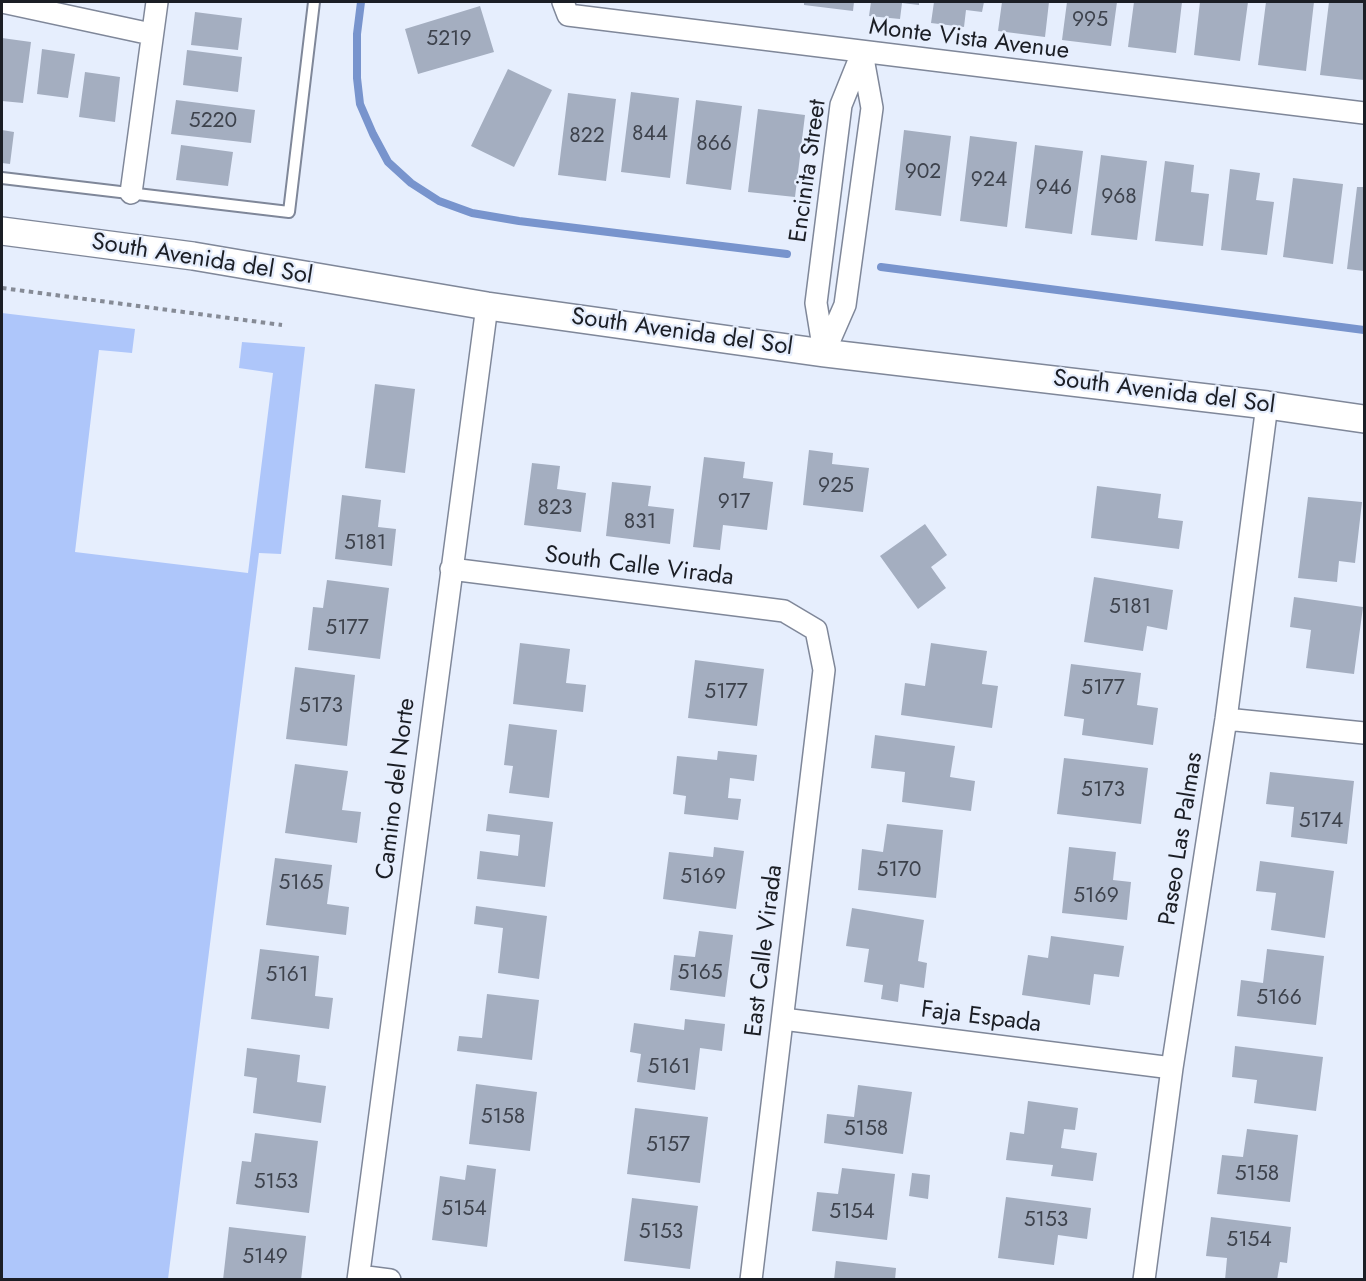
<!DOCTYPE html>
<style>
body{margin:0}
#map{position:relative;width:1366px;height:1281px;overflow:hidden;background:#e6eefd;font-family:Jost,sans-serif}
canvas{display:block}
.frame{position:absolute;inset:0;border:3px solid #1b1e25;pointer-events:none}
</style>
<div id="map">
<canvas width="1366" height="1281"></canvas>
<div class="frame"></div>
</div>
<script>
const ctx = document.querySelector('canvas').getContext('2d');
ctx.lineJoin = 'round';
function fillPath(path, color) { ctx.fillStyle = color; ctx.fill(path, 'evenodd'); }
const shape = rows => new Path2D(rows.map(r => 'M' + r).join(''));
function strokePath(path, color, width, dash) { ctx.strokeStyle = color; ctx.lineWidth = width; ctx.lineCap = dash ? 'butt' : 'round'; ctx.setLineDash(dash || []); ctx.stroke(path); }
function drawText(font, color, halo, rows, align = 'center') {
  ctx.font = font + ' Jost,sans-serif'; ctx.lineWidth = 4.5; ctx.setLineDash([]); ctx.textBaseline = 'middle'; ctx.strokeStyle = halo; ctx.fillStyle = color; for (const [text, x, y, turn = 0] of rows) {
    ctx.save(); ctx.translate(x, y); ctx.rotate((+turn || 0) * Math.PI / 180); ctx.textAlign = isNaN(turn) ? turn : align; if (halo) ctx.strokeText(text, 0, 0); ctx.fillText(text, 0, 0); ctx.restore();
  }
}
fillPath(shape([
 [2,313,135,329,132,353,99,350,75,552,248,573,273,373,239,368,242,342,305,347,281,554,259,553,168,1279,2,1279]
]), '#aec6fa');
strokePath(shape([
 [361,2,357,34,357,78,360,104,373,134,388,162,411,183,439,201,472,213,519,221,787,254],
 [881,267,1364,330]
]), '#7894cd', 8);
fillPath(shape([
 [804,2,854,2,853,11,804,5],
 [871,2,919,2,919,5,902,3,900,19,869,16],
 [934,2,984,2,982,12,966,10,964,27,931,23],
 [1002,2,1049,2,1045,37,998,31],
 [1067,2,1117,2,1111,46,1062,40],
 [1134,2,1182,2,1176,53,1128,47],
 [1200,2,1248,2,1240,61,1194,55],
 [1266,2,1314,2,1306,71,1258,65],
 [1329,2,1364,2,1364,80,1320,75],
 [480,6,494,52,418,74,405,29],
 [195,12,242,18,238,50,191,45],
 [2,38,31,42,23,103,2,101],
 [42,49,75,54,68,98,37,94],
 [187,50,242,57,238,92,183,85],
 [508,69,552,90,514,167,471,146],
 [85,72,120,77,115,122,79,117],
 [631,92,679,98,670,178,621,172],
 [568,93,616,99,606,181,558,175],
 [176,100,255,110,251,143,171,134],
 [696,100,742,106,731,190,686,184],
 [758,109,805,115,795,197,748,192],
 [2,130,14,132,10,164,2,163],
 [904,130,951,136,941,216,895,210],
 [970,136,1017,142,1007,227,960,221],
 [181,145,233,152,228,186,176,180],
 [1035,145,1083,151,1072,234,1025,228],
 [1101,155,1147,161,1137,240,1091,235],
 [1165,161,1194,165,1191,192,1209,194,1203,246,1155,241],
 [1230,169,1260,173,1256,200,1274,202,1267,255,1221,250],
 [1293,178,1343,184,1333,264,1283,257],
 [1357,187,1364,187,1364,271,1347,269],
 [375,384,415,389,405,473,365,468],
 [809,450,833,453,832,464,869,468,863,512,803,505],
 [704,457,745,462,743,478,773,482,767,530,723,525,720,550,693,547],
 [532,463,560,466,557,489,586,493,581,532,524,525],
 [612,482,651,486,648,506,674,509,670,544,606,536],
 [1097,486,1161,494,1158,518,1183,521,1179,549,1091,538],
 [342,495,381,500,378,527,396,529,392,566,335,559],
 [1308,497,1362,502,1355,563,1339,561,1337,582,1298,578],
 [925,524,947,555,931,567,946,588,918,609,880,556],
 [1094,577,1173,590,1167,630,1147,626,1143,651,1084,642],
 [327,580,389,588,380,659,308,650,313,607,323,608],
 [1294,597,1363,607,1354,674,1306,668,1311,630,1290,627],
 [520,643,570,649,566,683,586,685,583,712,513,704],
 [931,643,987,651,982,684,998,686,992,728,901,715,905,683,925,686],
 [695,660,764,669,757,726,688,718],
 [1071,664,1141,673,1137,705,1158,708,1153,745,1082,735,1084,719,1064,716],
 [295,667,355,675,347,746,286,739],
 [509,724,557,730,549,798,509,793,513,766,504,765],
 [875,735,955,746,950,777,975,781,971,811,902,802,905,772,871,768],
 [718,751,757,755,754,781,730,778,728,798,741,799,738,820,684,814,686,796,673,794,677,756,717,760],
 [1064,758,1148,768,1141,824,1057,814],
 [295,764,348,771,342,810,361,812,357,843,285,833],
 [1270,772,1354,781,1347,844,1291,837,1294,807,1266,804],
 [488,814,553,822,545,887,477,879,480,851,518,856,520,835,486,831],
 [887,824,943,830,936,898,858,890,862,849,883,852],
 [714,847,744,851,736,909,663,899,669,852,713,857],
 [1069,847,1116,852,1113,880,1131,882,1127,920,1062,913],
 [275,858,332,865,327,904,349,907,346,935,266,925],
 [1260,861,1334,871,1325,938,1271,930,1276,893,1256,891],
 [476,906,547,916,539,979,498,973,503,928,474,924],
 [852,908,924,920,918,961,927,963,924,988,900,984,898,1002,881,999,883,985,864,982,869,949,846,946],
 [699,931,733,935,725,997,670,990,674,955,695,957],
 [1051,936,1124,946,1119,977,1094,974,1090,1005,1022,995,1028,955,1048,958],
 [260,949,319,956,315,996,333,998,329,1029,251,1019],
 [1267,949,1324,956,1316,1025,1237,1016,1241,980,1263,983],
 [487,994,539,1000,532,1060,457,1051,459,1036,482,1038],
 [685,1019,725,1024,722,1051,700,1048,695,1090,637,1082,641,1054,630,1052,634,1023,684,1030],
 [1235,1046,1323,1057,1316,1111,1254,1103,1257,1080,1232,1077],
 [247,1048,300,1055,297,1082,326,1086,321,1123,253,1113,257,1078,244,1076],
 [476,1084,537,1092,530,1151,469,1144],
 [858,1085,912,1092,903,1154,824,1143,827,1114,854,1117],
 [1028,1101,1078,1108,1075,1130,1064,1129,1061,1148,1097,1153,1093,1181,1051,1176,1053,1165,1006,1160,1010,1132,1024,1134],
 [635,1108,708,1117,700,1183,627,1174],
 [1247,1129,1298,1135,1290,1202,1217,1194,1222,1155,1243,1157],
 [255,1133,318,1141,309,1213,236,1204,242,1161,251,1162],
 [467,1165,496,1169,487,1247,432,1240,440,1176,465,1180],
 [842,1168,895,1174,887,1240,812,1231,817,1192,838,1194],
 [912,1173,930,1175,928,1199,909,1196],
 [1006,1197,1091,1208,1087,1239,1058,1235,1054,1265,998,1258],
 [632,1198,698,1206,690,1269,624,1261],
 [1211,1217,1291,1227,1287,1263,1280,1262,1277,1280,1225,1280,1227,1258,1206,1256],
 [229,1227,306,1236,301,1280,223,1280],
 [836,1261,896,1268,895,1280,834,1280]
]), '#a4aec0');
const service = shape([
 [2,178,289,212,314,2]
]);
const minor = shape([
 [2,2,151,34],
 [563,2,568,15,1364,113],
 [131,193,157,2],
 [824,352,816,303,841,105,862,53],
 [824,353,845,305,872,108,862,53],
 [451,569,784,611,816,630,824,670,751,1280],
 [1226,719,1364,733],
 [783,1019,1172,1068],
 [359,1276,390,1280],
 [358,1280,487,306],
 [1144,1280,1172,1068,1226,719,1267,405]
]);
const tertiary = shape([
 [2,231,193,256,487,306,824,353,1267,405,1364,419]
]);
strokePath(service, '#7f8799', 14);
strokePath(minor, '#7f8799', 24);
strokePath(tertiary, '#7f8799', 30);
strokePath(shape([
 [2,288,282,325]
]), '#868b96', 4, [4.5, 4.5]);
strokePath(service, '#fff', 10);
strokePath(minor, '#fff', 21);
strokePath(tertiary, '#fff', 27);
drawText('21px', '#3d424c', null, [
 ["995",1090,21],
 ["5219",449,40],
 ["5220",213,122],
 ["844",650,135],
 ["822",587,137],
 ["866",714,145],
 ["902",923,173],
 ["924",989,181],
 ["946",1054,189],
 ["968",1119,198],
 ["925",836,487],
 ["917",734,503],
 ["823",555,509],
 ["831",640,523],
 ["5181",365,544],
 ["5181",1130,608],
 ["5177",347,629],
 ["5177",1103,689],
 ["5177",726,693],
 ["5173",321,707],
 ["5173",1103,791],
 ["5174",1321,822],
 ["5170",899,871],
 ["5169",703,878],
 ["5165",301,884],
 ["5169",1096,897],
 ["5165",700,974],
 ["5161",287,976],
 ["5166",1279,999],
 ["5161",669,1068],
 ["5158",503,1118],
 ["5158",866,1130],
 ["5157",668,1146],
 ["5158",1257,1175],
 ["5153",276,1183],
 ["5154",464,1210],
 ["5154",852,1213],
 ["5153",1046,1221],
 ["5153",661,1233],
 ["5154",1249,1241],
 ["5149",265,1258]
]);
drawText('24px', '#1b1e25', '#e6eefd', [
 ["Monte Vista Avenue",969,40,7],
 ["Encinita Street",809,171,-82],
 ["South Avenida del Sol",202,260,9],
 ["South Avenida del Sol",682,333,8],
 ["South Avenida del Sol",1164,393,7],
 ["South Calle Virada",639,567,7],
 ["Camino del Norte",397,789,-83],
 ["Paseo Las Palmas",1182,839,-81],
 ["East Calle Virada",765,951,-83],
 ["Faja Espada",981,1018,7]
]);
</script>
